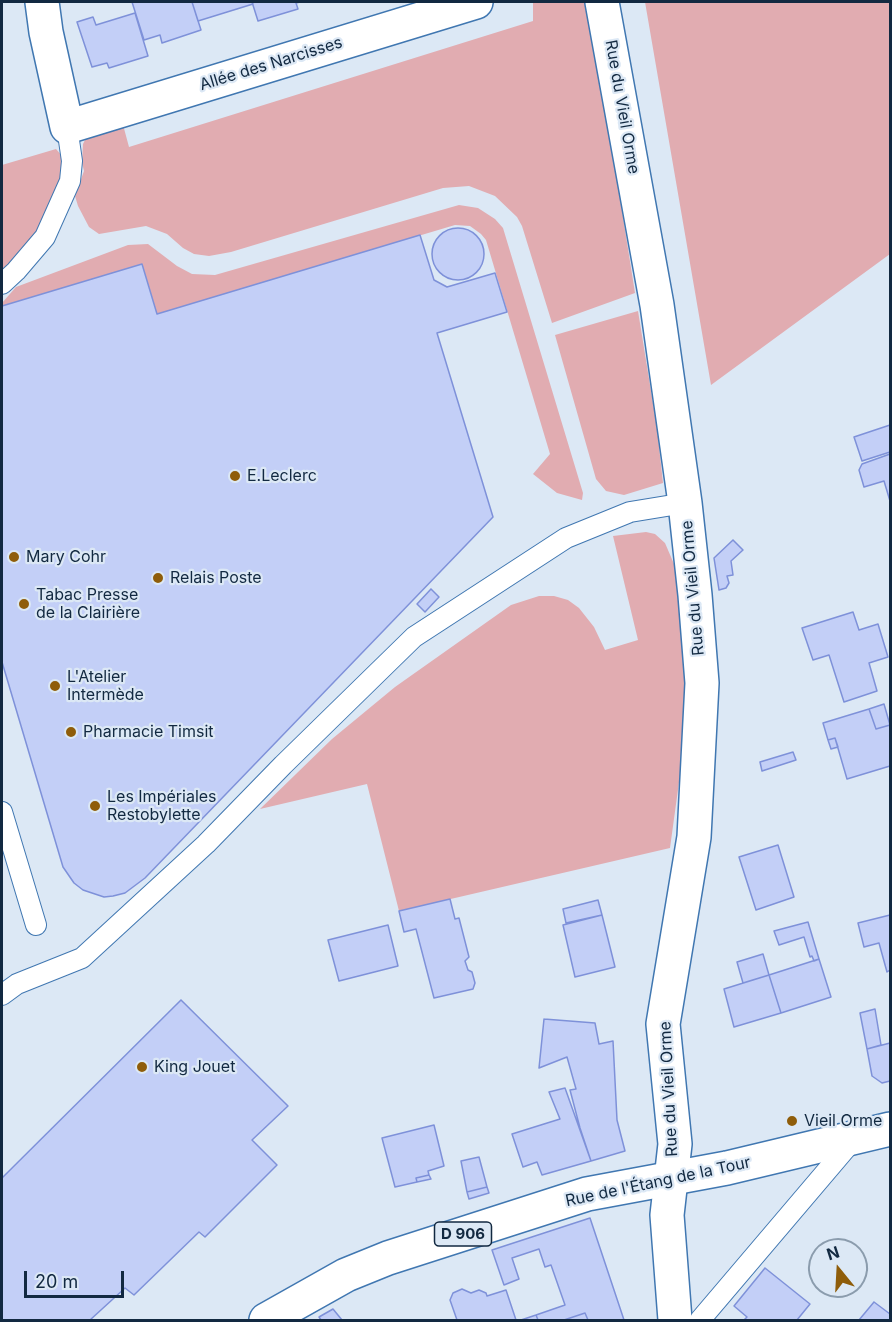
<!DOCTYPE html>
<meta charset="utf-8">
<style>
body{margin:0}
#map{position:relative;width:892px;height:1322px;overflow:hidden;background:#dce8f5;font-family:Inter,sans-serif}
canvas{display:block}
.frame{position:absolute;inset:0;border:3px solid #122941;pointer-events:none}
.north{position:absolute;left:808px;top:1238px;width:60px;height:60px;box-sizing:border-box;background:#dce8f5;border:2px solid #8b9cad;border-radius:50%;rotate:342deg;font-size:16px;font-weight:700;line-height:24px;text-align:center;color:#122941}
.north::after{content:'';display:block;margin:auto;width:21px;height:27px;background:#8f5d0a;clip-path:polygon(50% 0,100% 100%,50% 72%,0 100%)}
.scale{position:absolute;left:24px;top:1271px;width:100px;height:27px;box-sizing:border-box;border:3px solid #122941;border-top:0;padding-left:8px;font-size:18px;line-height:21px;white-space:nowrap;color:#122941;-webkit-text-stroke:4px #dce8f5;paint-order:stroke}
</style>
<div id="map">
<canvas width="892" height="1322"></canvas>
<div class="frame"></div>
<div class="north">N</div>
<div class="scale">20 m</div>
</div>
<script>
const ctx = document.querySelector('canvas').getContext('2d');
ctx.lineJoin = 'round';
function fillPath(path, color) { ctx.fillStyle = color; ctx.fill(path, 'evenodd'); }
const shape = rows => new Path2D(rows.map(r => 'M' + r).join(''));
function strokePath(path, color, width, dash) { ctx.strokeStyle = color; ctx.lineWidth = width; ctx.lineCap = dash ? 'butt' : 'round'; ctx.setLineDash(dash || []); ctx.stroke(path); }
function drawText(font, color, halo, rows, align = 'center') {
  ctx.font = font + ' Inter,sans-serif'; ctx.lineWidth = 4.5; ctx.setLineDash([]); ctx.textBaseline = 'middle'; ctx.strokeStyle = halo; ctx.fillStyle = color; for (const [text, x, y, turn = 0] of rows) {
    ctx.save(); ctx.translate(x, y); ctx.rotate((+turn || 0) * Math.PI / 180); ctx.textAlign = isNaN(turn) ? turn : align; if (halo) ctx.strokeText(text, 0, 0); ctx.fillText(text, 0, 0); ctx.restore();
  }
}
fillPath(shape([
 [533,2,589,2,635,293,552,323,522,226,517,217,495,196,469,186,443,188,231,252,209,256,194,254,183,248,167,234,146,226,99,234,89,227,78,206,75,196,84,171,82,163,83,144,90,130,122,121,129,147,533,21],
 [645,2,890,2,890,254,711,385],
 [56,149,63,157,65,167,43,225,2,274,2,165],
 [459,205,478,208,495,219,503,228,583,493,582,500,557,493,533,474,550,454,486,240,481,234,470,226,455,225,157,314,142,264,2,306,2,303,16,287,128,245,148,244,177,266,192,274,215,275],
 [638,311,657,428,663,483,624,495,606,491,596,479,555,335],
 [646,532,655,534,665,543,677,571,686,671,683,753,670,848,399,911,367,784,260,809,332,739,395,687,511,605,539,596,554,596,568,600,579,608,594,627,605,650,638,640,613,536]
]), '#e1acb1');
const building = shape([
 [132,2,192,2,201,30,162,43,160,35,144,40,132,2],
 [192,2,252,2,253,4,198,21,192,2],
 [252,2,300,2,296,3,298,9,258,21,252,2],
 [135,13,148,56,109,68,107,63,92,67,77,22,93,17,96,25,135,13],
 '432 254a26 26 0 1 1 52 0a26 26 0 1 1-52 0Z',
 [420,235,434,280,447,287,495,273,507,312,437,333,493,517,145,878,125,893,113,896,104,897,83,890,74,883,63,867,2,662,2,306,142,264,157,314,420,235],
 [890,425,890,452,862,461,854,437,890,425],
 [890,454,890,501,884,481,864,487,859,470,862,464,890,454],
 [733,540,743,550,731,561,733,575,727,576,729,583,726,588,719,590,714,558,733,540],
 [431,589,439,597,425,612,417,604,431,589],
 [853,612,859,630,878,624,888,657,869,663,877,691,844,702,829,655,813,660,802,628,853,612],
 [884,704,890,725,876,729,869,709,884,704],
 [869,709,876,729,890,725,890,766,847,779,835,738,828,740,823,723,869,709],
 [835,738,838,747,831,749,828,740,835,738],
 [793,752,796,760,762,771,760,762,793,752],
 [778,845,794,897,756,910,739,857,778,845],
 [450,899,455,919,459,918,469,957,465,961,468,970,472,972,475,983,473,989,434,998,416,929,404,932,399,911,450,899],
 [598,900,602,915,566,923,563,909,598,900],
 [602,915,615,967,575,977,563,925,602,915],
 [890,915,890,970,887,972,879,943,864,947,858,923,890,915],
 [808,922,819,959,814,961,812,956,810,957,804,937,779,945,774,931,808,922],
 [388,925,398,966,339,981,328,940,388,925],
 [763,954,769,975,743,983,737,962,763,954],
 [819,959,831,997,781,1013,769,975,819,959],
 [769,975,781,1013,734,1027,724,989,769,975],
 [181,1000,288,1106,252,1140,277,1165,205,1237,199,1232,134,1295,125,1288,90,1320,2,1320,2,1178,181,1000],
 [875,1009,881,1045,867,1049,860,1013,875,1009],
 [544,1019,595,1023,599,1044,613,1041,617,1120,625,1151,591,1161,580,1128,570,1090,576,1089,567,1057,539,1068,544,1019],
 [890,1043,890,1081,882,1083,872,1076,867,1049,890,1043],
 [565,1088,591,1161,542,1175,537,1162,523,1167,512,1134,560,1119,549,1092,565,1088],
 [434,1125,444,1166,428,1171,429,1175,416,1178,417,1182,395,1187,382,1138,434,1125],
 [479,1157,487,1187,467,1192,461,1161,479,1157],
 [429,1175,431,1179,417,1182,416,1178,429,1175],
 [487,1187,489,1193,469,1199,467,1192,487,1187],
 [590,1218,624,1320,588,1320,585,1313,564,1320,538,1320,536,1315,565,1305,551,1265,545,1267,539,1249,512,1258,519,1279,504,1285,492,1250,590,1218],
 [765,1268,810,1304,797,1320,744,1320,747,1317,734,1306,765,1268],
 [462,1289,471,1293,479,1290,486,1293,487,1296,506,1290,516,1320,457,1320,450,1300,453,1293,462,1289],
 [874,1302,890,1314,890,1320,859,1320,874,1302],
 [333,1309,342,1320,321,1320,319,1317,333,1309],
 [585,1313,588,1320,564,1320,585,1313],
 [536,1315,538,1320,521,1320,536,1315]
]);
fillPath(building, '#c3cff7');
strokePath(building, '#7e91d9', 1.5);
const service = shape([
 [2,284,16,271,45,237,70,181,72,161,67,127],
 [2,812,36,925],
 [2,995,17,984,82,958,206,844,283,765,414,637,566,538,630,512,685,503],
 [700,1320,853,1140]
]);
const minor = shape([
 [42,2,46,32,67,127,476,2],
 [602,2,657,305,685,503,695,595,702,683,694,837,663,1024,675,1144,667,1215,675,1320]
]);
const primary = shape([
 [266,1320,346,1275,388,1258,587,1194,727,1168,890,1129]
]);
strokePath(service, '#4077b1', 22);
strokePath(minor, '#4077b1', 36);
strokePath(primary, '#4077b1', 36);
strokePath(service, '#fff', 20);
strokePath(minor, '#fff', 33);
strokePath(primary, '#fff', 33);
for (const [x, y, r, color] of [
 [235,476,6,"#8f5d0a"],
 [14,557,6,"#8f5d0a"],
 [158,578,6,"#8f5d0a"],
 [24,604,6,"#8f5d0a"],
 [55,686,6,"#8f5d0a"],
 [71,732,6,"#8f5d0a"],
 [95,806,6,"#8f5d0a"],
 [142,1067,6,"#8f5d0a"],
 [792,1121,6,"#8f5d0a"]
]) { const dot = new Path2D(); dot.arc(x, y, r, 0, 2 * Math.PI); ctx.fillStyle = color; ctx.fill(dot); strokePath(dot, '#dce8f5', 2); }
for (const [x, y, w] of [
 [463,1234,57]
]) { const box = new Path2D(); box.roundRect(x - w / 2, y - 12, w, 24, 4.5); ctx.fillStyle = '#dce8f5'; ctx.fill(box); strokePath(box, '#122941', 1.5); }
drawText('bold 15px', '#122941', null, [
 ["D 906",463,1234]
]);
drawText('16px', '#122941', '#dce8f5', [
 ["Allée des Narcisses",271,64,-17],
 ["Rue du Vieil Orme",622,107,80],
 ["Rue du Vieil Orme",693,588,-95],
 ["Rue du Vieil Orme",669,1089,-93],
 ["Rue de l'Étang de la Tour",658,1182,-12]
]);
drawText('16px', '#122941', '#dce8f5', [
 ["E.Leclerc",247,476],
 ["Mary Cohr",26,557],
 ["Relais Poste",170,578],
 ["Tabac Presse",36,595],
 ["de la Clairière",36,613],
 ["L'Atelier",67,677],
 ["Intermède",67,695],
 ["Pharmacie Timsit",83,732],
 ["Les Impériales",107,797],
 ["Restobylette",107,815],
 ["King Jouet",154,1067],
 ["Vieil Orme",804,1121]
], 'left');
</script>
